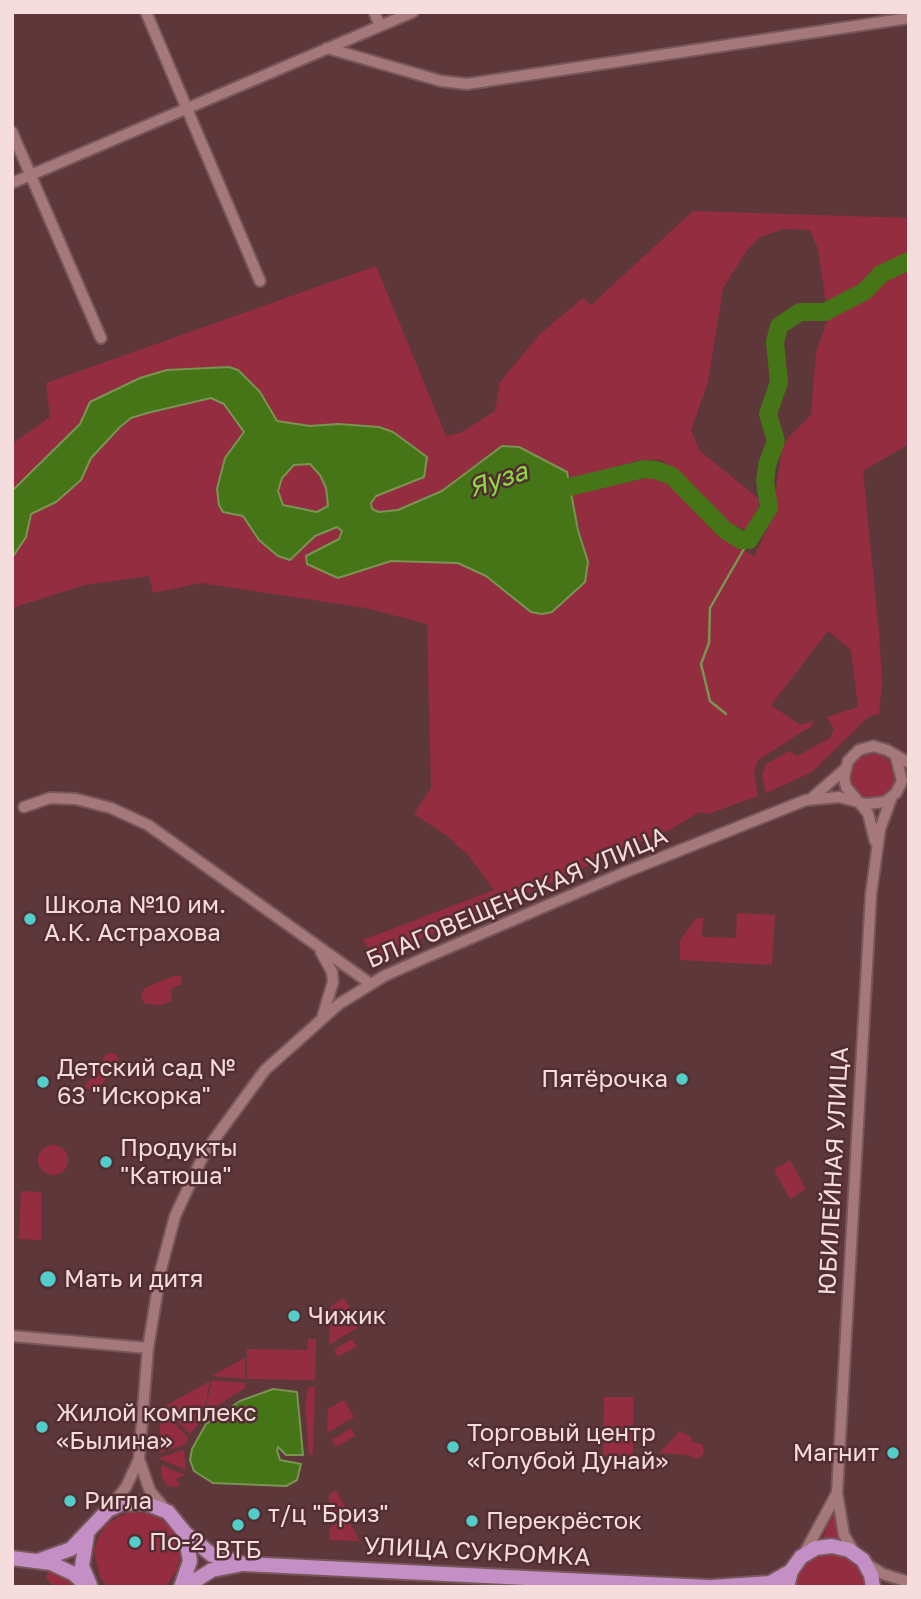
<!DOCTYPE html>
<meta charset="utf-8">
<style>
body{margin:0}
#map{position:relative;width:921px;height:1599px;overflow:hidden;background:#5e373b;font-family:"Golos Text",sans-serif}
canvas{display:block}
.frame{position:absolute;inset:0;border:14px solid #f5dcdd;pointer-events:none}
</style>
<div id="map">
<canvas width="921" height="1599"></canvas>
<div class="frame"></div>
</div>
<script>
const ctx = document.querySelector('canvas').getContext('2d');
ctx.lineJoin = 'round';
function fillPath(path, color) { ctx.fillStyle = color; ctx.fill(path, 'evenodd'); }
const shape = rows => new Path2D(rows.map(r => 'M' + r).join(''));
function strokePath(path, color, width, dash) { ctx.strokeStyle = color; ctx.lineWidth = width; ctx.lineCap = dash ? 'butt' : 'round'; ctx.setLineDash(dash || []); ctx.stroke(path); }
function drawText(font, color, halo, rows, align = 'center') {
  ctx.font = font + ' "Golos Text",sans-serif'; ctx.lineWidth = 5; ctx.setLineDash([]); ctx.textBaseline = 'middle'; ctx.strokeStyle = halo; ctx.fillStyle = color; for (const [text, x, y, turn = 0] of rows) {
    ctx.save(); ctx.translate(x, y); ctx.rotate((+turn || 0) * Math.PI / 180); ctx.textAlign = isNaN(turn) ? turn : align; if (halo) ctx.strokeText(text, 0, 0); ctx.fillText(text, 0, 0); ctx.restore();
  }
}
fillPath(shape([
 [693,211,909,218,909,444,863,471,879,632,882,683,879,714,868,717,812,772,766,793,762,776,765,765,789,751,797,756,830,738,834,730,827,717,858,707,851,650,828,631,771,705,800,725,812,721,813,725,758,760,754,773,758,796,708,814,699,812,670,830,615,851,582,869,378,957,373,956,363,940,494,890,468,855,446,835,414,814,431,788,427,624,366,608,201,583,153,593,149,576,85,585,12,608,12,558,26,537,31,514,56,502,81,480,91,458,131,418,196,399,211,398,224,404,244,432,222,468,217,489,217,497,228,513,243,516,259,540,278,556,295,557,315,536,332,527,340,529,339,539,312,552,307,564,338,578,391,561,458,563,486,576,518,603,552,612,585,582,588,562,571,495,655,476,664,480,702,519,754,557,772,519,782,448,788,438,811,415,816,352,828,318,818,249,810,230,783,229,760,237,747,250,723,288,708,382,691,430,700,451,759,499,757,515,746,530,727,523,708,508,681,473,661,460,637,460,604,474,571,479,567,472,519,447,495,450,442,491,398,510,379,512,372,509,370,503,376,496,401,484,414,446,402,441,393,432,379,427,338,424,310,426,277,421,269,406,229,367,180,369,90,403,80,424,12,491,12,444,50,417,46,383,376,266,446,436,461,433,495,411,500,382,541,333,583,298,591,305],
 [310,464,320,475,326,488,328,505,317,512,283,505,278,491,282,478,294,465],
 '851 776a22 22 0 1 1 44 0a22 22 0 1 1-44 0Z',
 [737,913,775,915,772,965,680,960,680,941,696,918,703,918,702,937,736,938],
 [173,976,181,976,182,984,172,988,171,1001,162,1005,145,1004,141,995,145,988],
 '103 1061a8 8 0 1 1 16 0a8 8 0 1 1-16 0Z',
 [100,1065,110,1073,95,1094,85,1086],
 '38 1160a15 15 0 1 1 30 0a15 15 0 1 1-30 0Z',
 [790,1160,806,1189,790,1199,774,1170],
 [21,1191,41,1192,41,1240,19,1239],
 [344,1298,360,1326,329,1345,331,1306],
 [308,1339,316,1339,315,1380,247,1379,247,1349,307,1350],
 [352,1339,357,1346,338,1357,334,1350],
 [246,1357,245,1379,212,1376],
 [212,1380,245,1383,245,1388,214,1408,206,1406],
 [210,1381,205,1407,211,1408,190,1434,163,1407],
 [308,1387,315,1387,313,1455,309,1455,305,1406],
 [604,1397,633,1397,633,1456,603,1456],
 [344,1400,354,1417,327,1433,328,1409],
 [161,1411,188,1437,186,1444,159,1453],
 [351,1428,355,1436,336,1447,332,1440],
 [680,1431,692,1438,691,1442,702,1444,704,1452,701,1457,696,1459,688,1455,659,1453],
 [184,1450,186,1470,158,1458],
 [161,1465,185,1475,176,1479,180,1487,168,1486,162,1477],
 [336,1490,346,1508,329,1518,329,1494],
 [833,1507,836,1508,838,1538,823,1538],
 [132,1512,147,1513,161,1519,172,1530,178,1543,180,1558,176,1572,165,1587,108,1587,100,1577,94,1551,98,1538,106,1525,118,1517],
 [347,1518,360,1541,329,1540,330,1527],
 [832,1554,846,1557,857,1565,866,1587,795,1587,798,1574,806,1563,818,1556],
 [49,1569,65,1576,80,1587,54,1587,46,1577]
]), '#952d41');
const water = shape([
 [229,367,238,370,260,392,277,421,310,426,338,424,379,427,393,432,427,457,424,477,376,496,371,503,372,509,379,512,398,510,442,491,502,446,519,447,567,472,578,530,588,562,585,582,552,612,542,614,531,612,486,576,458,563,391,561,338,578,307,564,306,556,339,539,342,531,337,527,315,536,290,560,278,556,259,540,243,516,223,512,219,505,217,489,225,458,244,432,224,404,211,398,147,413,131,418,120,427,91,458,81,480,56,502,31,514,26,537,12,558,12,491,80,424,90,402,140,378,167,370,229,367],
 [310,464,320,475,326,488,328,506,317,512,283,505,278,491,282,478,294,465,310,464],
 [273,1389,297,1392,303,1455,286,1455,278,1447,277,1450,280,1460,301,1464,297,1480,286,1486,213,1483,194,1471,190,1460,192,1449,206,1424,240,1401,273,1389]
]);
fillPath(water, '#457516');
strokePath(water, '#7a9452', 2);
strokePath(shape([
 [726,714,710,701,701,664,709,643,710,608,749,540]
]), '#7a9452', 2.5);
strokePath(shape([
 [549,492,644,469,656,470,672,476,725,530,741,540,749,540,769,508,765,481,767,465,776,441,768,414,779,382,775,342,779,326,800,312,825,312,865,291,881,274,909,261]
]), '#457516', 18);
const minor = shape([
 [146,12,260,281],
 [374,12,380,26],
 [327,48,441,81,467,84,909,18],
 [12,132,101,338],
 [12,183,413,12],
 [813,797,845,769],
 [24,807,50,798,76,799,111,808,148,825,371,984],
 [875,841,868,813,846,787,844,778,848,761,859,750,873,746,887,750,909,763],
 [321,952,332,972,333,982,323,1015],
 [12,1336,148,1348],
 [110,1507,126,1487,139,1459],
 [166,1510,150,1491,139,1459,148,1348,161,1269,175,1216,205,1152,265,1070,339,1004,384,976,429,956,623,873,806,800,839,797,866,804,885,802,896,793,902,781,896,757],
 [805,1552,837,1493],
 [854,1552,844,1535,837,1493,871,894,880,829,891,799],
 [867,1564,883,1574,909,1582]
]);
const major = shape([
 [185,1533,212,1555,244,1564,708,1587],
 [87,1535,82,1566,90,1585],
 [12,1558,51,1563,74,1574,88,1587],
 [40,1560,71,1549,108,1510,121,1504,145,1503,168,1512,185,1533,190,1561,181,1587],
 [185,1587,212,1570,238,1565],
 [712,1587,770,1583,791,1571],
 [787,1587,791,1571,801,1557,816,1548,832,1546,849,1550,863,1560,871,1575,873,1587]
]);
strokePath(minor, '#77575a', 14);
strokePath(major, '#77575a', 18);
strokePath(minor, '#a5797c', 10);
strokePath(major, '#c38fc5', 14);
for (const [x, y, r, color] of [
 [30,919,7,"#53cdca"],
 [682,1079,7,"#53cdca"],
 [43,1082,7,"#53cdca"],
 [106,1162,7,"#53cdca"],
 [48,1279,9,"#53cdca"],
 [294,1316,7,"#53cdca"],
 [42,1427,7,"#53cdca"],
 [453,1447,7,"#53cdca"],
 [893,1453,7,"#53cdca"],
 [70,1501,7,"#53cdca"],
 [254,1514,7,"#53cdca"],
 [472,1521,7,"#53cdca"],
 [238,1525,7,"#53cdca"],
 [135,1542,7,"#53cdca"]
]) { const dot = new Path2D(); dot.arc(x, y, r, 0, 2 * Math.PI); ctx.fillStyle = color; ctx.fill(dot); strokePath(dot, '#522d31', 2.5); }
drawText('24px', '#f5dcdd', '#522d31', [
 ["БЛАГОВЕЩЕНСКАЯ УЛИЦА",517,898,-23],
 ["ЮБИЛЕЙНАЯ УЛИЦА",834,1171,-87],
 ["УЛИЦА СУКРОМКА",477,1552,3]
]);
drawText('24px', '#f5dcdd', '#522d31', [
 ["Школа №10 им.",44,905],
 ["А.К. Астрахова",44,933],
 ["Детский сад №",57,1068],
 ["63 \"Искорка\"",57,1096],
 ["Пятёрочка",668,1079,"right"],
 ["Продукты",120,1148],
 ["\"Катюша\"",120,1176],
 ["Мать и дитя",64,1279],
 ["Чижик",308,1316],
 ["Жилой комплекс",56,1413],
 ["«Былина»",56,1441],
 ["Торговый центр",467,1433],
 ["«Голубой Дунай»",467,1461],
 ["Магнит",879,1453,"right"],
 ["Ригла",84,1501],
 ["т/ц \"Бриз\"",268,1514],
 ["Перекрёсток",486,1521],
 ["По-2",149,1542],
 ["ВТБ",238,1550,"center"]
], 'left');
drawText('italic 26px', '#8cda45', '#522d31', [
 ["Яуза",498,480,-18]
]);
</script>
